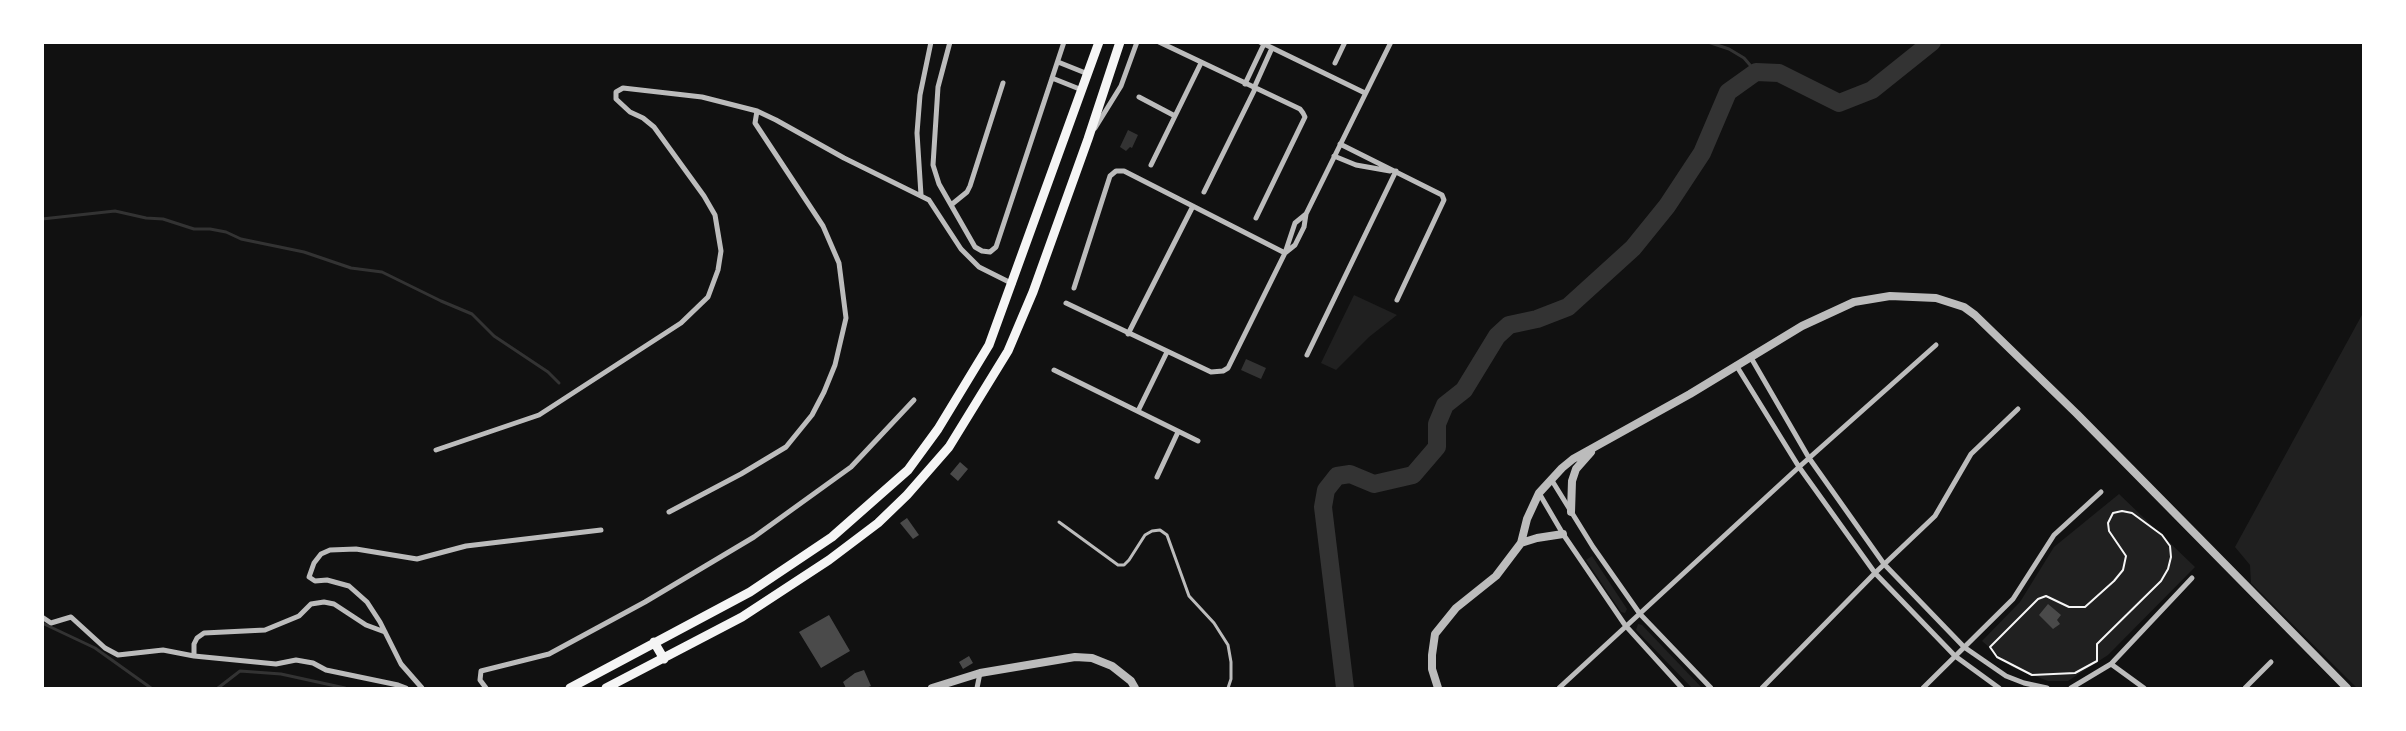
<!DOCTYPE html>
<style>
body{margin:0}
#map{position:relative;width:2406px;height:731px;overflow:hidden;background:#111;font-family:Inter,sans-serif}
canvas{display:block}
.frame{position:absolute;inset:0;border:44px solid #fff;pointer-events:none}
</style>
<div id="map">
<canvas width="2406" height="731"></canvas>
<div class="frame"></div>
</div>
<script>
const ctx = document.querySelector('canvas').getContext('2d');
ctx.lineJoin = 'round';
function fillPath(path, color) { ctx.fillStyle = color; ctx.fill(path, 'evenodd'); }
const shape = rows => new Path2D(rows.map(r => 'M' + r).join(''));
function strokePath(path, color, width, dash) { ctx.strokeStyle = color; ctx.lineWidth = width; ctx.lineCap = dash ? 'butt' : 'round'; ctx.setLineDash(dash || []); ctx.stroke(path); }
fillPath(shape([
 [1354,295,1397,315,1369,337,1336,370,1321,363],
 [2363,313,2364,688,2357,688,2251,583,2250,565,2235,547],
 [2119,494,2195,567,2108,655,2068,681,2048,681,2012,667,1982,641,2020,602,2054,547],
 [1592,556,1627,609,1625,613,1621,612,1586,560],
 [1638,624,1642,625,1702,688,1692,688,1636,630]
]), '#202020');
fillPath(shape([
 [1128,130,1138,135,1132,148,1130,147,1126,151,1120,147],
 [1246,359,1266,368,1261,379,1241,370]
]), '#333');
strokePath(shape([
 [1708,42,1729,49,1744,58,1756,72],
 [42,219,115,211,146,218,163,219,194,229,210,229,226,232,241,239,304,252,351,268,382,272,441,301,472,314,494,336,548,372,559,383],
 [42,623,95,648,151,688],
 [218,688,240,671,281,674,345,688]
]), '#333', 3);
strokePath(shape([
 [1345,688,1323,507,1326,490,1337,476,1350,474,1374,484,1413,475,1437,447,1437,424,1445,405,1464,390,1497,336,1509,325,1537,319,1568,307,1633,248,1667,206,1702,153,1728,92,1756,72,1779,73,1839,103,1872,90,1932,42]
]), '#333', 18);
fillPath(shape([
 [960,462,968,469,958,481,950,474],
 [907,518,919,535,913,539,900,523],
 [2048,604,2061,615,2057,620,2060,624,2053,629,2039,615],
 [829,615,850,651,821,668,799,632],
 [969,656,973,663,963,669,959,662],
 [864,670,871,686,866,688,846,688,843,682,855,673]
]), '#4a4a4a');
strokePath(shape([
 [2122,511,2132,513,2162,535,2170,546,2171,557,2168,569,2161,581,2097,644,2097,661,2075,673,2032,675,1997,657,1990,647,2038,599,2046,596,2069,607,2085,607,2114,581,2123,570,2126,556,2109,531,2108,523,2113,513,2122,511]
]), '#f5f5f5', 2);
strokePath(shape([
 [1059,522,1118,565,1124,565,1129,560,1145,535,1152,531,1160,530,1167,535,1189,596,1214,623,1228,645,1231,662,1231,679,1228,688]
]), '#bcbcbc', 3);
strokePath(shape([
 [950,42,938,87,933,165,939,184,975,247,982,251,990,252,996,247,1064,42],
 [1159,42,1300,109,1303,113,1305,117,1256,218],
 [1260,42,1365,93],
 [1058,62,1088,74],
 [1335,63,1345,42],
 [1052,78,1082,90],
 [1245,84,1264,44],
 [1254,88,1272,48],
 [1139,97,1175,116],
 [1095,128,1121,86,1137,42],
 [1340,144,1442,195,1444,200,1397,300],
 [1334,156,1356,165,1390,171],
 [1151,165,1201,63],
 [1204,192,1255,89],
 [921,195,917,133,920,95,931,42],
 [951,205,967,192,970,186,1003,83],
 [1285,253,1295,245,1304,227,1306,214,1391,42],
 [1074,288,1110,176,1116,171,1124,171,1285,253],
 [1066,303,1211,372,1223,371,1228,368,1285,253,1295,223,1306,214],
 [1128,334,1193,206],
 [1307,355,1396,171],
 [1750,356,1809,458,1884,564,1964,647,2006,676,2024,683,2047,688],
 [1736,365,1799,467,1875,573,1955,656,1999,688],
 [1054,370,1198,441],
 [1138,411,1167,352],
 [436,450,539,415,681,323,708,297,718,270,721,251,715,215,704,196,654,127,643,118,630,112,616,99,616,92,623,88,702,97,757,111,776,120,844,158,929,200,961,249,979,267,1013,284],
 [1157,477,1178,432],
 [1551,479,1593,547,1640,614,1711,688],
 [1539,493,1563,534,1625,625,1682,688],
 [669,512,741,474,786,447,812,415,824,392,835,365,846,318,839,263,823,226,755,123,757,111],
 [42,617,51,623,71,617,105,648,118,655,163,650,194,656,276,664,296,660,313,663,326,670,398,685,406,688],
 [194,656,194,644,197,638,204,633,265,630,299,616,311,604,324,602,334,604,366,625,385,632],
 [2111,664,2144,688],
 [422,688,401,664,380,622,367,602,349,586,327,580,315,581,309,577,314,563,321,554,330,550,356,549,417,559,466,546,601,530],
 [486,688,480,680,481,671,549,654,645,602,754,537,851,467,914,400],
 [977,688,980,673],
 [1559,688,1799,467,1936,345],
 [1762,688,1875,573,1935,516,1971,454,2018,409],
 [1923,688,2013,599,2054,535,2101,492],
 [2071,688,2111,664,2192,578],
 [2245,688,2271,662]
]), '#bcbcbc', 5);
strokePath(shape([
 [1571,512,1572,481,1576,469,1591,452],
 [1521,543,1537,538,1563,534],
 [932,688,980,673,1075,657,1092,658,1112,666,1131,681,1135,688],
 [1438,688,1432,669,1432,655,1435,634,1456,608,1496,576,1521,543,1527,519,1539,493,1562,468,1573,459,1690,394,1802,326,1854,302,1890,296,1936,298,1964,307,1975,315,2077,414,2347,688]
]), '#bcbcbc', 8);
strokePath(shape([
 [654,642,664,659],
 [570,688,750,592,832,537,908,470,938,429,989,345,1099,42],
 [606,688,742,617,829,560,878,523,907,495,949,447,1008,351,1033,292,1088,139,1120,42]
]), '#f5f5f5', 9);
</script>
